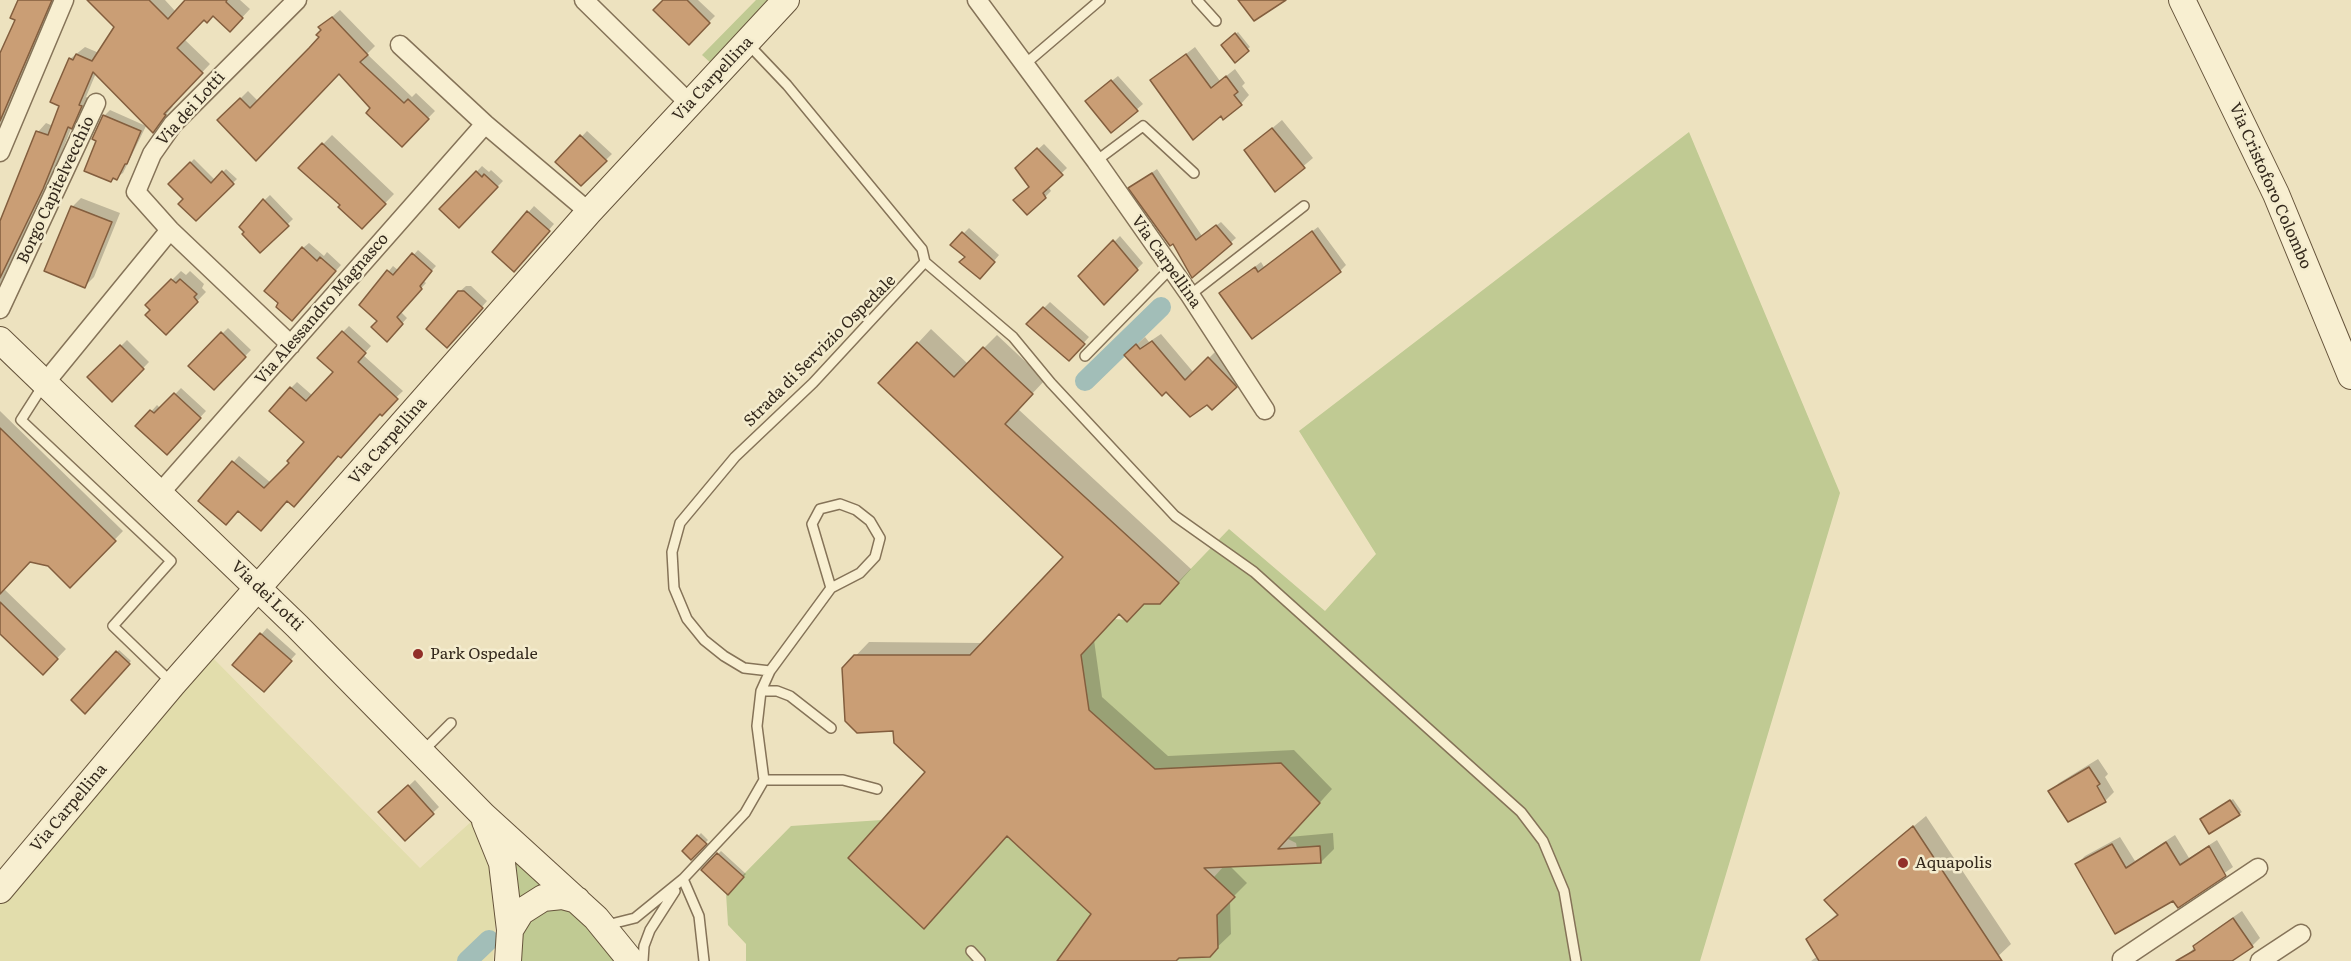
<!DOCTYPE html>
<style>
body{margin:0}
canvas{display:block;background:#ede2bf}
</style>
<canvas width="2351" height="961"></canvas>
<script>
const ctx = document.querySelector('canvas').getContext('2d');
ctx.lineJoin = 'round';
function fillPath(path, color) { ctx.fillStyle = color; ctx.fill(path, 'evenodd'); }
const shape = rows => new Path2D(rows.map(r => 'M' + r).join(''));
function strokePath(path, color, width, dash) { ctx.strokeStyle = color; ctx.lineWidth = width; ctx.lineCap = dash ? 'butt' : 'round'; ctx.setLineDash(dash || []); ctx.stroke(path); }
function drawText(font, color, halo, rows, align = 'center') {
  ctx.font = font + ' Literata,serif'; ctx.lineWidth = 5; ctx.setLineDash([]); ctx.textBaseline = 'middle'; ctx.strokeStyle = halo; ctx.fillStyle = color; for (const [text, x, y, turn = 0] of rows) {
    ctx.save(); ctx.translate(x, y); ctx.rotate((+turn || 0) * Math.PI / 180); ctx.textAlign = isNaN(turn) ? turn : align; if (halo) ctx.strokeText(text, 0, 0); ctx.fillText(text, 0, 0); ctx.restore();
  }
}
fillPath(shape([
 [213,658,420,868,473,820,487,842,497,897,493,961,0,961,0,902]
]), '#e2ddac');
fillPath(shape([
 [756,0,773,0,713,65,702,55],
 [1689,132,1840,493,1700,961,1176,961,1179,958,1210,957,1218,949,1217,915,1234,899,1233,895,1214,877,1223,867,1321,863,1320,846,1297,848,1296,843,1288,839,1320,803,1281,763,1155,769,1089,710,1081,655,1114,619,1129,620,1140,604,1160,604,1178,582,1229,529,1325,611,1376,554,1299,431],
 [882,820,849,856,849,859,926,927,1007,836,1091,914,1057,961,746,961,746,944,728,925,726,893,730,893,742,876,791,826],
 [521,858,549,889,517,907,511,861],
 [562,908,580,914,618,961,522,961,522,935,528,923,546,910]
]), '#c0ca93');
fillPath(shape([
 [19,0,55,0,0,127,0,58,17,19],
 [89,0,165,0,176,12,187,0,240,0,250,9,238,22,213,15,204,18,184,39,210,64,171,105,173,106,153,131,96,73,86,97,89,98,79,119,72,126,51,180,0,289,0,222,38,132,46,123,53,126,60,105,70,59,85,47,99,53,116,27],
 [665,0,698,0,715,16,689,42],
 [340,10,375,46,367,54,412,97,416,93,435,111,402,145,361,99,363,97,339,72,256,159,219,120,248,91,258,101,321,37,323,30,320,27],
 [1238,32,1250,47,1235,60,1223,45],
 [1195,47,1220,81,1235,69,1245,83,1242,86,1249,95,1241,104,1222,114,1152,80],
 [1118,76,1143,104,1112,131,1093,96],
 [110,110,146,126,123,173,111,181,98,140,104,116],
 [1282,120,1313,158,1275,190,1246,150],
 [587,131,612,154,581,184,558,162],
 [332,135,394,194,362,227,342,204,300,168],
 [1044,144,1067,168,1048,186,1051,191,1045,197,1030,187,1023,163],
 [194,159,215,180,226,169,237,179,196,219,185,199,170,184],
 [482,166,489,172,491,170,503,181,459,226,442,209],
 [1157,169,1202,236,1221,222,1236,238,1193,275,1173,242,1130,188],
 [270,195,293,219,260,251,247,217],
 [81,198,120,213,94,277,85,286,72,207],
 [534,206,554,224,519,264,494,252],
 [1318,227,1346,265,1340,271,1221,293,1261,262,1264,267],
 [969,228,999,255,985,272,952,245],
 [1120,236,1143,263,1104,303,1080,277],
 [309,243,324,256,327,252,341,265,297,313,303,248],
 [418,250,436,266,423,280,426,283,400,311,407,318,392,335,361,305,393,266,399,271],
 [181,271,186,275,190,271,204,284,202,288,206,292,166,333,147,305],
 [466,286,471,286,487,301,453,341,459,292],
 [1050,302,1089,337,1069,359,1028,324],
 [349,326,371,346,363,355,403,391,287,499,239,510,200,500,239,456,271,483,291,463,306,442,291,388,297,382,313,396,335,372,343,332],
 [228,328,251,350,214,388,190,366],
 [931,329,968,364,997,335,1045,380,1018,409,1191,569,1173,589,1120,612,1094,640,1102,697,1168,756,1294,750,1332,789,1289,837,1333,833,1334,849,1321,862,1229,865,1247,883,1230,900,1231,934,1209,955,1179,957,1175,961,1059,961,1093,914,1008,835,927,772,844,668,869,642,984,643,1065,557,918,343],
 [1161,334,1194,373,1217,350,1244,378,1212,408,1134,347,1145,337,1149,342],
 [127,340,149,362,112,400,90,377],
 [181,388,206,411,167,453,138,426,157,405,161,409],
 [0,411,123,531,70,586,48,565,30,561,3,588,66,649,43,673,0,632],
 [267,628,296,654,269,684,235,664],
 [119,650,131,661,85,711,73,700],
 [2098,759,2108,774,2105,777,2114,792,2105,801,2050,792,2059,783],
 [415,780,439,807,405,839,381,812],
 [2233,799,2242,812,2239,814,2204,817],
 [1926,816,2011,944,1993,961,1811,961,1818,956,1808,939,1838,913,1838,889],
 [701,833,708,840,691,858,684,851],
 [2175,835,2189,858,2217,840,2233,867,2178,906,2173,899,2077,864,2085,856,2120,837,2135,861],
 [721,851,746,874,728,893,703,869],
 [2242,911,2260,938,2252,946,2227,961,2182,961,2203,938]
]), '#0003');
strokePath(shape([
 [1085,381,1161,307],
 [467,961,489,940]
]), '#a2beb8', 20);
const building = shape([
 [18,0,52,0,0,121,0,53,15,20,10,18,18,0],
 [87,0,149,0,168,19,185,0,227,0,226,2,243,18,230,32,213,16,207,23,204,20,177,48,203,73,164,114,166,115,153,133,93,72,79,105,82,106,72,129,68,127,43,189,0,278,0,221,36,131,48,135,59,106,50,102,69,58,73,60,76,54,92,61,114,27,87,0],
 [663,0,687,0,710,23,689,45,653,10,663,0],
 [1238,0,1286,0,1254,21,1238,0],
 [332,17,368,55,360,62,404,103,408,99,429,119,402,147,366,113,370,108,339,74,256,161,217,120,240,98,250,108,309,48,319,37,316,35,321,30,318,27,332,17],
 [1235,33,1249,51,1235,63,1221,45,1235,33],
 [1186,54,1211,88,1226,76,1238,92,1234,95,1242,105,1223,120,1221,116,1193,140,1150,80,1186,54],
 [1111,80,1138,111,1111,133,1085,101,1111,80],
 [103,115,141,131,127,164,125,164,117,180,113,178,111,182,84,171,96,141,92,139,103,115],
 [1272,128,1305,168,1275,192,1244,150,1272,128],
 [580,135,607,161,581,186,555,162,580,135],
 [322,143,386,204,362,229,338,207,340,205,298,168,322,143],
 [1037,148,1063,175,1043,193,1046,198,1027,215,1013,200,1029,187,1015,168,1037,148],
 [190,162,211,183,222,171,234,184,196,221,178,204,183,199,168,184,190,162],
 [476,171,482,177,484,174,498,187,459,228,439,209,476,171],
 [1152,173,1196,240,1216,225,1232,244,1192,278,1173,244,1170,246,1128,188,1152,173],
 [263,199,289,226,260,253,242,234,244,232,239,227,263,199],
 [71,206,112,222,85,288,44,271,71,206],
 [527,211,550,231,514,272,492,252,527,211],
 [1312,231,1341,272,1252,339,1219,293,1255,267,1258,272,1312,231],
 [962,232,995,262,980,279,959,262,965,257,950,245,962,232],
 [1113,240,1138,270,1104,305,1078,276,1113,240],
 [302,247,317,261,320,257,336,271,292,321,276,307,278,303,264,291,302,247],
 [412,253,432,271,420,286,422,289,397,317,403,324,387,342,371,327,377,321,359,305,387,270,393,275,412,253],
 [171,279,176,283,180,279,197,294,194,297,198,302,166,335,145,315,150,310,145,305,171,279],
 [458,291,464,291,483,308,447,348,426,329,458,291],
 [1043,307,1085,344,1069,361,1026,324,1043,307],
 [342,331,366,353,358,362,398,399,382,416,380,414,341,458,338,456,294,507,287,501,261,531,238,511,226,525,198,501,232,461,264,488,289,463,287,461,304,442,269,411,290,387,306,401,333,372,317,358,342,331],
 [221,332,246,357,214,390,188,366,221,332],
 [1152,341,1185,380,1208,357,1237,387,1212,410,1207,405,1190,417,1166,392,1162,396,1124,355,1136,344,1140,349,1152,341],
 [917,342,954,377,983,347,1033,394,1005,424,1179,583,1160,604,1144,604,1127,622,1119,614,1081,655,1089,710,1155,769,1281,763,1320,803,1278,849,1320,846,1321,863,1204,868,1235,897,1217,915,1218,948,1210,957,1179,958,1176,961,1057,961,1091,914,1007,836,924,929,848,858,925,772,894,743,893,731,857,733,845,721,842,668,854,655,970,655,1063,557,878,383,917,342],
 [120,345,144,369,112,402,87,377,120,345],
 [174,393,201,418,167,455,135,426,150,410,154,413,174,393],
 [0,428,116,541,70,588,48,566,30,562,0,594,0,428],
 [0,602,58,659,43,675,0,634,0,602],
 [260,633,292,661,264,692,232,665,260,633],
 [116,651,130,664,85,714,71,700,116,651],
 [2089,767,2100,784,2097,786,2106,802,2068,822,2048,791,2089,767],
 [408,785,434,814,405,841,378,812,408,785],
 [2230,800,2240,815,2209,834,2200,819,2230,800],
 [1913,826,2002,961,1819,961,1806,939,1838,915,1824,900,1913,826],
 [697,835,707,844,691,860,682,851,697,835],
 [2166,842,2180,865,2209,846,2226,876,2178,908,2173,901,2115,934,2075,864,2112,844,2126,868,2166,842],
 [717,853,744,877,728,895,701,870,717,853],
 [2233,918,2253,947,2232,961,2176,961,2195,950,2193,946,2233,918]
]);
fillPath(building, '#ca9e75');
strokePath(building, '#835e3e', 1.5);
const lane = shape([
 [1197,0,1216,21],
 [748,44,787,85,922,249,925,262,813,383,735,457,680,523,672,552,674,588,687,619,704,640,724,656,744,668,770,671],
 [1024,65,1100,0],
 [1096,161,1143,126,1194,173],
 [925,262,1013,337,1051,383,1175,516,1254,572,1521,812,1543,841,1564,891,1576,961],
 [1190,295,1304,206],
 [1085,356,1170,269],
 [44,384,21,420,171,561,113,626,172,683],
 [761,691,777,691,790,696,831,728],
 [423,751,451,723],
 [764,780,843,780,877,789],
 [683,879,699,916,704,961],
 [607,925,635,918,683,879,745,813,764,780,757,726,761,691,770,671,831,588,860,573,875,557,880,538,870,521,856,510,840,504,820,509,812,524,831,588],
 [971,951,980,961],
 [643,961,644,946,650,930,675,891]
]);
const street = shape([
 [584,0,690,104],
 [977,0,1096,161,1190,295,1265,410],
 [400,45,485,124,589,212],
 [0,152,64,0],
 [0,309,96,103],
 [291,345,170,230,136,192,152,154,173,124,297,0],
 [44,384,170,230],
 [160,493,485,124],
 [2123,961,2122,959,2258,868],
 [2260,961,2301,934]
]);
const secondary = shape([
 [2182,0,2276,194,2351,376],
 [0,340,297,626,483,815,596,918,631,961],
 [485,821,502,863,510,930],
 [0,890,173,684,589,212,786,0],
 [508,961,510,930,521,912,543,898,562,896,577,900]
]);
strokePath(lane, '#857358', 12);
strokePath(street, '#857358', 21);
strokePath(secondary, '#66543b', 28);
strokePath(lane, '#f8efd1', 9);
strokePath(street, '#f8efd1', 18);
strokePath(secondary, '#f8efd1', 26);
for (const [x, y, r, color] of [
 [418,654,6,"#922f29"],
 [1903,863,6,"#922f29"]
]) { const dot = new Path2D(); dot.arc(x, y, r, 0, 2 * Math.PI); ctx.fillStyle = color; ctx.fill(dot); strokePath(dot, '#f4ecce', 2); }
drawText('16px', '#34291c', '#f4ecce', [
 ["Via Carpellina",713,79,-47],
 ["Via dei Lotti",191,109,-48],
 ["Via Cristoforo Colombo",2270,186,66],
 ["Borgo Capitelvecchio",56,190,-65],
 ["Via Carpellina",1166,262,55],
 ["Via Alessandro Magnasco",322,309,-49],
 ["Strada di Servizio Ospedale",820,351,-45],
 ["Via Carpellina",388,441,-49],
 ["Via dei Lotti",267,596,44],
 ["Via Carpellina",69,808,-50]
]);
drawText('16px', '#34291c', '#f4ecce', [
 ["Park Ospedale",430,654],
 ["Aquapolis",1915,863]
], 'left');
</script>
